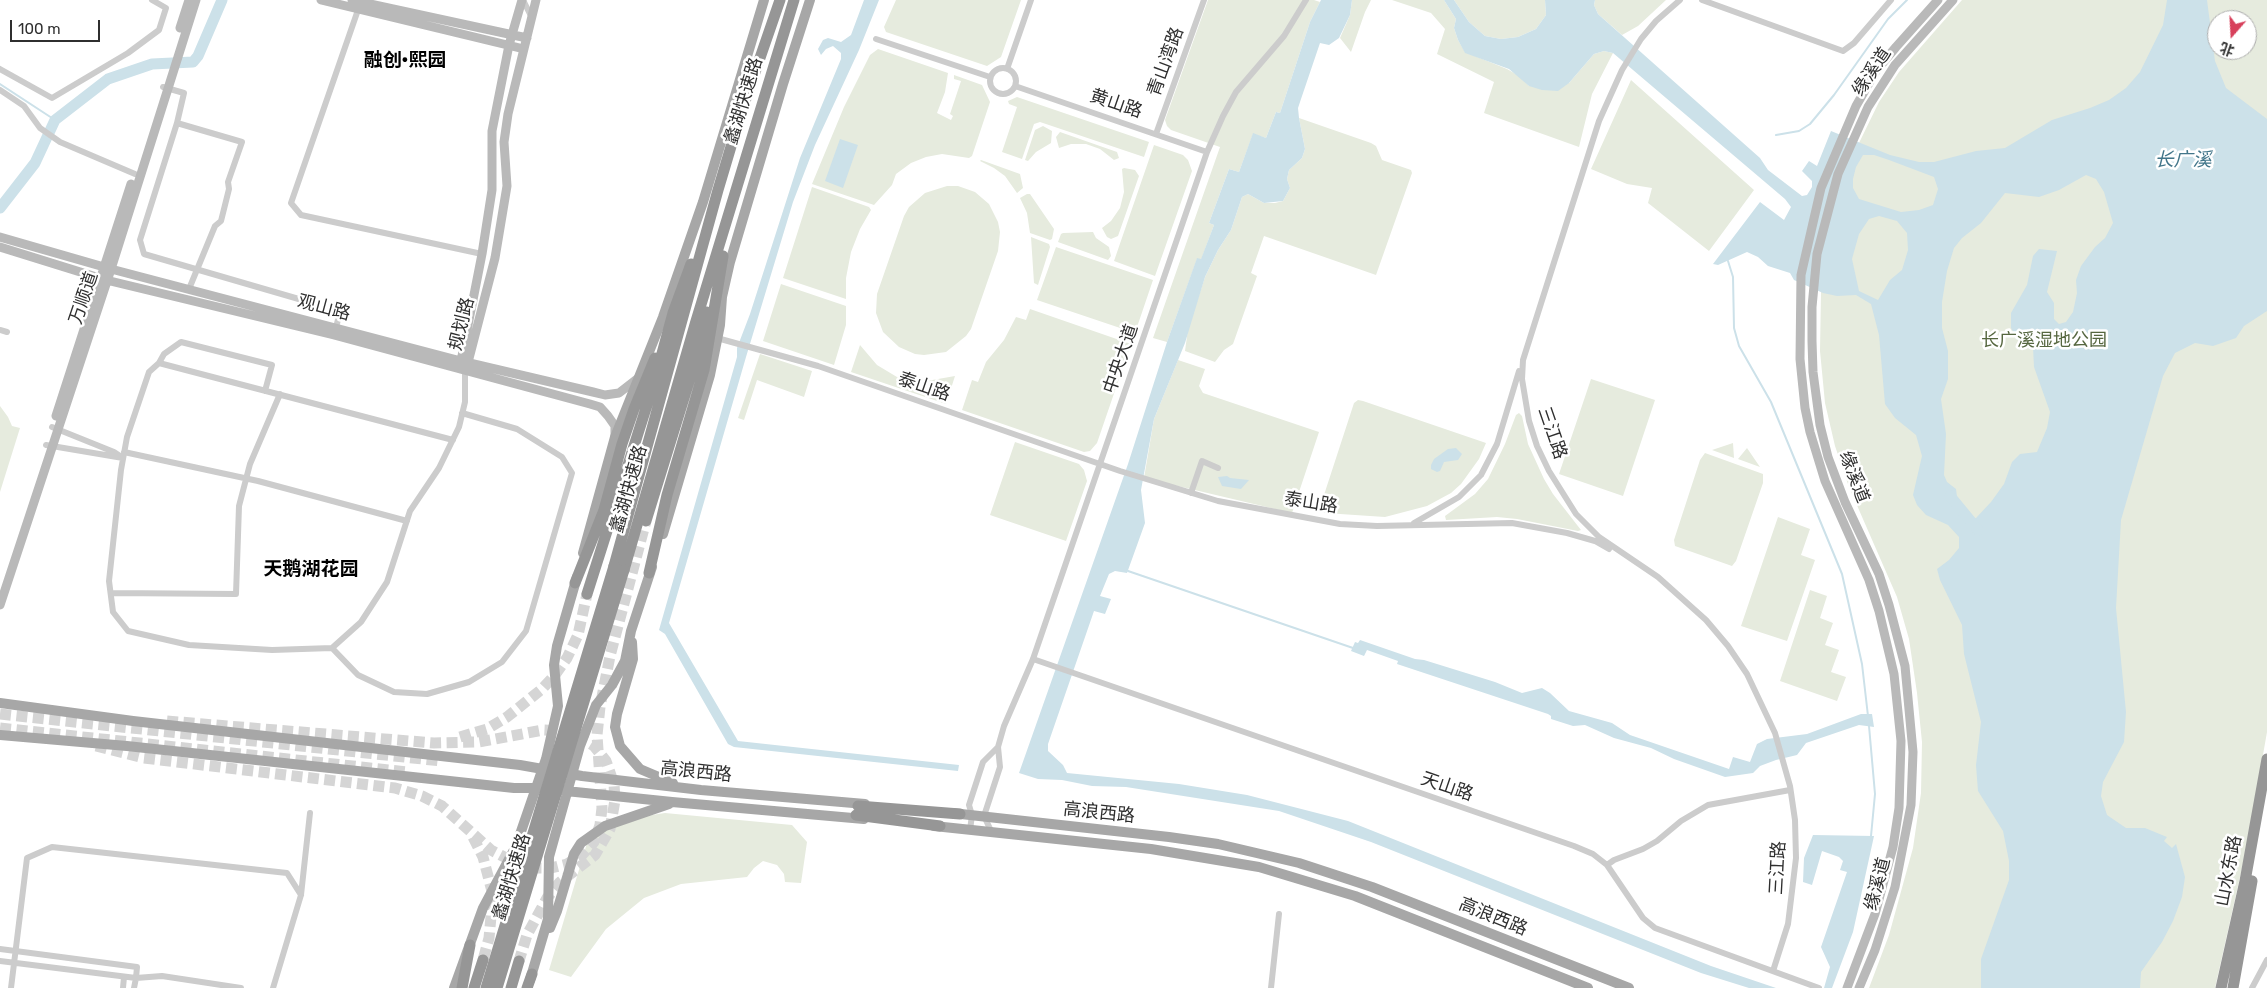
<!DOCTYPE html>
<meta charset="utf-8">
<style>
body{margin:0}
#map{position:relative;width:2267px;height:988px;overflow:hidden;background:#fff;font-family:Rubik,"Noto Sans SC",sans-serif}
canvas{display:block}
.north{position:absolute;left:2207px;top:10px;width:50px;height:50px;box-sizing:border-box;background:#fff;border:1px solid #acacac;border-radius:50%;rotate:199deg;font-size:14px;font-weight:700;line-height:20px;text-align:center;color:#2f2f2f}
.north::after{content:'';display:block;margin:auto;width:18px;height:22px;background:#d7405b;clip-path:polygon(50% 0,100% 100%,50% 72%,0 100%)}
.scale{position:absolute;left:10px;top:20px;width:90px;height:22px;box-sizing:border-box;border:2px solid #2f2f2f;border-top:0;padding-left:6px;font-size:15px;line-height:18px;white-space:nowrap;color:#2f2f2f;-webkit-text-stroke:4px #fff;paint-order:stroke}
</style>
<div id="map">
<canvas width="2267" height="988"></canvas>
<div class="north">北</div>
<div class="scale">100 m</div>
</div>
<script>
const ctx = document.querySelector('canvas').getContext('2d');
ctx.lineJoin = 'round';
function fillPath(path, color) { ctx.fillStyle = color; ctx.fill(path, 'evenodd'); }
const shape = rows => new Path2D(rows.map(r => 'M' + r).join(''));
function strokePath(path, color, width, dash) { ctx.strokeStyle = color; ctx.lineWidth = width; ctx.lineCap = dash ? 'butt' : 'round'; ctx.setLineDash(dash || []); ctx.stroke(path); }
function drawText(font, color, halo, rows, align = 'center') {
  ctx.font = font + ' Rubik,"Noto Sans SC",sans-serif'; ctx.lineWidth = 5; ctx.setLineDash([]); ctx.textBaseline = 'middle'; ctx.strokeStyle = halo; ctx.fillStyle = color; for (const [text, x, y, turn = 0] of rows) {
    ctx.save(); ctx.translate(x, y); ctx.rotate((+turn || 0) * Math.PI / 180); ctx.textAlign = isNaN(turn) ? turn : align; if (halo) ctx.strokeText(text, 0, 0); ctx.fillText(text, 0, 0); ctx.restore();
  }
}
fillPath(shape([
 [896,0,1021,0,1001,57,987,66,886,32,884,27],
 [1208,0,1314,0,1320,2,1310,22,1280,113,1276,112,1266,138,1253,134,1239,172,1229,169,1209,223,1214,225,1201,260,1197,259,1167,342,1153,338,1220,147,1171,130,1167,126,1165,120],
 [1352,0,1371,0,1365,12,1351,52,1340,38,1350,15],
 [1392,0,1444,0,1456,19,1454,28,1458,40,1465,52,1507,69,1521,77,1529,86,1569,83,1594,54,1604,51,1613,53,1592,94,1579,147,1484,113,1494,82,1437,54,1445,29,1431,13],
 [1454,0,1545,0,1546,15,1536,29,1518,37,1501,39,1485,36,1469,22],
 [1595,0,1666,0,1638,26,1622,35,1598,14,1594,5],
 [1962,0,2267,0,2267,732,2247,846,2215,988,1869,988,1889,935,1913,848,1921,793,1922,742,1917,693,1909,639,1897,597,1849,487,1835,446,1825,403,1820,351,1821,292,1859,143,1879,102,1899,72],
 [2217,20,2247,20,2247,50,2217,50],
 [878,49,948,73,945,92,937,113,951,120,953,116,950,114,961,81,954,79,954,75,982,85,990,102,972,156,969,158,942,154,926,157,911,163,896,174,892,185,874,205,812,184,844,107,870,55],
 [1631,80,1754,190,1709,251,1648,203,1652,188,1627,184,1591,169],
 [1017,97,1149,142,1144,157,1040,122,1034,124,1022,159,1002,152,1017,107,1009,104,1008,101],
 [1299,118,1371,143,1376,146,1382,160,1411,170,1412,173,1376,275,1264,236,1251,273,1257,276,1233,344,1224,350,1215,362,1185,351,1188,329,1205,277,1218,250,1231,230,1242,197,1248,194,1264,203,1275,203,1283,201,1290,188,1287,179,1289,170,1302,158,1305,149],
 [1043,126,1052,131,1051,143,1036,152,1028,161,1025,160,1035,130],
 [1060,132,1117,152,1119,158,1114,160,1100,149,1086,144,1071,144,1059,148,1056,137],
 [1154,145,1183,155,1188,160,1192,171,1155,276,1114,261],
 [981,160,1020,174,1023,188,1017,193,1005,176,994,168,980,161],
 [1124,168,1135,170,1139,176,1118,236,1111,239,1107,237,1102,228,1111,221,1120,208,1124,192,1122,169],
 [947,186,958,186,975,192,989,204,998,222,1000,232,998,251,971,329,966,336,946,352,924,355,915,354,899,347,883,332,876,313,877,294,904,216,909,207,925,193],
 [812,187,869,207,871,210,860,229,851,252,846,278,846,299,783,278],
 [1027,194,1030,194,1054,229,1052,239,1050,240,1030,233,1027,213,1020,198],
 [1093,232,1096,238,1109,247,1111,256,1108,260,1058,242,1061,234,1063,233],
 [1031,237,1049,244,1050,247,1038,285,1034,283],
 [1056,247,1153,280,1135,333,1037,300],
 [781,284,846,306,846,325,834,365,763,341],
 [1030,309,1131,344,1097,443,1090,451,1084,452,962,410,972,380,978,382,986,362,1004,340,1016,317,1026,320],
 [860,345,877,365,897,377,921,382,955,376,946,404,851,372],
 [760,354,812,371,804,397,757,380,744,420,738,418],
 [1178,360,1205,369,1199,386,1203,393,1319,432,1292,513,1144,478,1154,419],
 [1591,379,1655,400,1623,496,1559,474],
 [1358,400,1363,401,1486,443,1479,459,1461,484,1451,493,1427,506,1385,517,1325,513,1321,511,1323,498,1354,403],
 [0,406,8,417,12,426,20,428,0,492],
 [1519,413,1522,416,1528,444,1544,479,1553,494,1581,530,1578,531,1517,519,1497,517,1446,520,1445,516,1475,494,1488,479,1505,444,1516,415],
 [1015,442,1079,464,1084,470,1087,481,1066,541,990,515],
 [1733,443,1734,458,1712,450],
 [1747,448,1760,467,1738,459],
 [1705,453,1763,474,1763,483,1736,561,1732,566,1675,546,1674,540,1700,460],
 [1778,517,1810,529,1801,555,1815,560,1787,641,1741,626],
 [1810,590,1827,596,1820,618,1833,623,1825,645,1839,650,1831,672,1846,677,1837,701,1780,681],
 [665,813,792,825,807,842,801,883,785,882,784,874,777,865,763,861,754,868,747,877,681,884,644,898,606,929,571,977,549,970,587,843,602,831,639,817]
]), '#e6ebde');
fillPath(shape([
 [864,0,879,0,859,50,815,145,793,202,746,357,669,623,738,741,959,765,958,771,734,747,728,744,665,634,659,630,737,357,737,348,750,314,800,158,841,59,841,53,833,46,826,49,821,55,818,49,823,40,828,38,841,42,851,35],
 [1321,0,1352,0,1350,15,1339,38,1329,45,1320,43,1301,99,1298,108,1299,118,1305,149,1302,158,1289,170,1287,179,1290,188,1283,201,1264,203,1248,194,1242,197,1231,230,1218,250,1205,277,1185,343,1154,419,1141,490,1145,523,1127,573,1115,571,1109,574,1100,596,1111,599,1105,614,1094,611,1048,744,1048,751,1063,765,1067,773,1179,784,1247,795,1348,821,1711,966,1776,988,1749,988,1701,973,1371,842,1279,811,1126,787,1092,786,1062,780,1038,779,1019,773,1128,464,1167,342,1197,258,1201,259,1214,225,1209,223,1229,169,1239,172,1253,133,1266,138,1276,112,1280,113,1310,22],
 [1444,0,1454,0,1469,22,1485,36,1501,39,1518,37,1536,29,1546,15,1545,0,1595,0,1594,5,1598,14,1760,158,1768,170,1802,196,1807,195,1812,187,1812,181,1802,171,1809,161,1817,166,1831,131,1890,155,1919,162,1934,162,1976,151,2005,148,2052,120,2090,108,2109,100,2126,88,2140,72,2163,25,2167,0,2207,0,2215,61,2226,88,2267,119,2267,311,2244,326,2236,338,2213,346,2195,343,2175,353,2163,376,2121,520,2116,608,2126,712,2124,742,2103,782,2101,796,2107,815,2126,828,2145,828,2167,837,2164,841,2172,848,2176,844,2185,877,2182,897,2173,921,2162,942,2141,972,2140,988,1981,988,1981,959,2009,880,2009,861,2003,831,1978,791,1976,765,1981,722,1964,654,1962,625,1940,580,1937,569,1949,560,1959,548,1959,537,1948,525,1926,515,1917,505,1913,495,1922,456,1916,435,1895,418,1885,404,1879,335,1871,304,1856,295,1837,296,1823,293,1794,280,1790,273,1768,266,1758,257,1747,252,1718,265,1713,264,1760,202,1784,220,1791,207,1785,199,1613,53,1604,51,1594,54,1569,83,1558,91,1542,90,1529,86,1509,69,1465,53,1458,40,1454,28,1456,19],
 [1863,155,1874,155,1889,160,1934,177,1938,189,1933,205,1919,210,1901,212,1859,199,1853,188,1853,179,1856,167],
 [2086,175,2096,179,2104,192,2113,223,2105,238,2095,247,2081,266,2076,280,2077,293,2073,312,2066,322,2059,324,2054,319,2054,303,2047,292,2057,251,2039,249,2033,256,2027,285,2011,313,2011,328,2017,338,2029,341,2033,347,2034,367,2050,412,2047,428,2037,452,2020,454,2012,462,2004,484,1991,502,1976,518,1965,519,1959,512,1956,489,1947,482,1944,475,1946,434,1941,399,1948,379,1948,351,1942,328,1942,302,1947,271,1954,248,1962,238,1981,223,2005,193,2039,197,2059,190],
 [1879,216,1897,221,1907,233,1908,250,1902,270,1890,280,1878,300,1859,291,1852,259,1859,234,1869,219],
 [840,139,858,145,843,188,825,181],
 [1456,448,1462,454,1458,460,1444,462,1440,471,1437,472,1431,469,1431,465,1434,459,1448,449],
 [1227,476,1230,478,1249,480,1241,489,1222,486,1218,477],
 [1360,640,1415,659,1424,660,1495,682,1522,693,1542,688,1550,693,1569,711,1612,723,1630,735,1729,769,1733,757,1750,762,1757,744,1767,739,1807,734,1861,714,1872,714,1874,727,1859,725,1806,743,1797,755,1776,760,1760,766,1753,773,1725,777,1674,759,1651,748,1614,738,1585,725,1573,726,1551,719,1551,716,1548,714,1397,664,1398,661,1367,650,1364,656,1351,651,1355,642,1358,643],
 [1813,835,1874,836,1853,932,1832,988,1824,988,1830,967,1821,947,1847,872,1840,870,1843,861,1839,857,1822,851,1812,885,1803,882,1804,858]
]), '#cce1e9');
strokePath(shape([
 [0,84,55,120],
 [1776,135,1799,131,1810,124,1834,95,1888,19,1907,0],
 [1728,261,1733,277,1734,328,1739,346,1771,402,1842,574,1862,664,1868,716],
 [1128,571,1353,648],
 [1869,726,1875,794,1871,836]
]), '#cce1e9', 2);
strokePath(shape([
 [0,208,35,163,55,120,108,79,152,64,193,62,198,56,222,0],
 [1950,496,1978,530]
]), '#cce1e9', 11);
strokePath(shape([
 [0,714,441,761],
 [167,721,434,743,479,742,543,730,563,731,579,737,594,746,606,761,614,784,615,800,610,829,595,855,560,882,547,898,527,935,519,961],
 [0,728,408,772],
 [460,737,487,729,507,717,542,689,555,675,567,658,578,635,587,594],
 [96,746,144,758,395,788,422,796,442,806,491,850,512,861,532,868,551,868,567,864,582,855,594,842,600,825,602,808,597,735,600,707,610,656,646,521],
 [473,837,483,857,493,895,489,938,483,960]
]), '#d5d5d5', 11, [11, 5.5]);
strokePath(shape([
 [523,0,532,18],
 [1680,0,1656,21,1641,39,1622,70,1599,121,1523,360,1522,379,1529,421,1537,446,1549,471,1576,514,1599,537,1658,577,1706,620,1728,646,1747,674,1775,733,1790,786,1795,820,1796,858,1788,924,1773,971],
 [1702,0,1843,51,1854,43,1891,0],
 [359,7,291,203,301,215,482,254],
 [876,39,990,77],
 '990 81a13 13 0 1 1 26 0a13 13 0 1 1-26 0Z',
 [0,69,52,98,128,53,159,30,166,8,152,0],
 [1007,69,1031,0],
 [1015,86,1207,152],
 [163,87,184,93,177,123,140,240,144,254,340,311,335,332],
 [0,90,24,106,40,128,60,142,135,174],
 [177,123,242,142,228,182,229,189,221,221,215,226,189,289],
 [1156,134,1204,0],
 [0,330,7,332],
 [717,338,818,366,1120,471,1218,501,1340,524,1377,526,1512,523,1567,533,1595,541,1609,549],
 [159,363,164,354,181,342,272,365,265,391],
 [453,440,159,363,149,372,127,437,121,470,109,581,113,612,128,631,189,645,272,650,332,648,361,622,387,582,410,511,439,468,459,427,465,402,465,371],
 [46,445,123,458,114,452,52,427],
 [124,452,258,481,407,521],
 [1191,493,1202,461,1218,468],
 [1414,523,1459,497,1481,475,1497,444,1519,371],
 [111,593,236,594,239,506,250,464,280,394],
 [332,648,358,675,394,692,427,694,469,682,502,662,526,631,572,473,562,457,517,429,462,413],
 [1033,659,1574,846,1593,854,1607,865,1643,918,1655,928,1819,988],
 [970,830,972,815,969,805,983,762,998,747],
 [992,833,984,816,1000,767,998,747,1004,726,1033,659,1207,152,1223,116,1236,92,1284,36,1306,0],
 [1607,865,1614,860,1643,849,1657,841,1681,821,1708,805,1790,790],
 [0,949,137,967,136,978,162,976,241,988],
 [0,961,136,978,134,988],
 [11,988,27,858,52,847,287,873,301,895],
 [123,988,124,977],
 [273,988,301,895,310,813],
 [1271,988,1279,914],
 [2252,988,2267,960]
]), '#ccc', 6);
strokePath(shape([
 [321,0,524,49],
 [352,0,527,38],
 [180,28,189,0],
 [0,237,111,269,461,361,593,392,605,395,619,393,637,379],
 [0,247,106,280,334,335,590,404,600,407,608,416,615,426,615,436],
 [462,364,461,361,482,254,492,190,492,131,509,45,522,0],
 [467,366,495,258,507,186,504,142,508,114,536,0],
 [56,416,131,184],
 [0,605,111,269,196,0],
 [1847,988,1875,914,1893,847,1899,808,1901,741,1894,674,1879,611,1869,580,1825,481,1810,432,1805,408,1800,359,1801,275,1821,188,1856,106,1876,71,1896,47,1938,0],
 [1859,988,1875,950,1895,887,1911,805,1913,752,1905,666,1889,605,1879,574,1845,502,1828,457,1820,425,1813,372,1812,341,1812,307,1817,254,1838,174,1868,107,1895,65,1953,0]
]), '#b9b9b9', 9);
strokePath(shape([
 [663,534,710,375,720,325,722,297,730,262,783,84,810,0],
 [583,553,615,437,663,317,703,202,764,0],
 [632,642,633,659,617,714,615,727,620,746,640,769,673,783],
 [0,703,133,721,520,765,582,776,701,790,865,804],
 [0,735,127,746,514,788,537,788,672,802,864,819],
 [952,813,1169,837,1218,844,1299,863,1372,887,1629,988],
 [934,826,1151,849,1259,867,1355,896,1588,988],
 [550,928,557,911,574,854,581,843,605,826,669,804],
 [530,980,548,919,549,857,580,746,596,705,612,685,625,661,631,631,652,567],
 [454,988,483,908,516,846,546,759,558,706,554,665,557,646,577,577]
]), '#a7a7a7', 10);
strokePath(shape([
 [646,521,693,369,707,312],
 [614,566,718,190,741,113,780,0],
 [624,570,696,321,794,0],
 [649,573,667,495,704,370,723,256],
 [575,583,604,510,622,444,634,409,655,358],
 [587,594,654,383,673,313,691,264],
 [858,806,960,814],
 [856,815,940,826],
 [462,988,470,945],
 [474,988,483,960],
 [511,988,519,961],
 [527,988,532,974],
 [2221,988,2245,881,2267,759],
 [2233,988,2252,881]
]), '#969696', 11);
strokePath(shape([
 [486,988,614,566],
 [497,988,624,570]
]), '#969696', 11);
drawText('18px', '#2f2f2f', '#fff', [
 ["青山湾路",1166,62,-70],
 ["缘溪道",1872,72,-56],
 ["蠡湖快速路",744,101,-73],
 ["黄山路",1116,104,19],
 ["万顺道",84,298,-71],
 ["观山路",324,308,15],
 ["规划路",462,324,-76],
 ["中央大道",1121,359,-71],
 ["泰山路",924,387,19],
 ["三江路",1552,433,71],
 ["缘溪道",1854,477,69],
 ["蠡湖快速路",629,489,-74],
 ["泰山路",1311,503,9],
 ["高浪西路",696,772,6],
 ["天山路",1447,787,19],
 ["高浪西路",1099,813,6],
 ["三江路",1778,868,-87],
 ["山水东路",2229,871,-79],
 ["蠡湖快速路",512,877,-73],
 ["缘溪道",1878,884,-75],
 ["高浪西路",1493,917,22]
]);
drawText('18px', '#566740', '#fff', [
 ["长广溪湿地公园",2044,341]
]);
drawText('bold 19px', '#000', '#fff', [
 ["融创·熙园",405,61],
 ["天鹅湖花园",311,570]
]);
drawText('italic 19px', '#43768a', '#fff', [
 ["长广溪",2183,161]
]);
</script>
